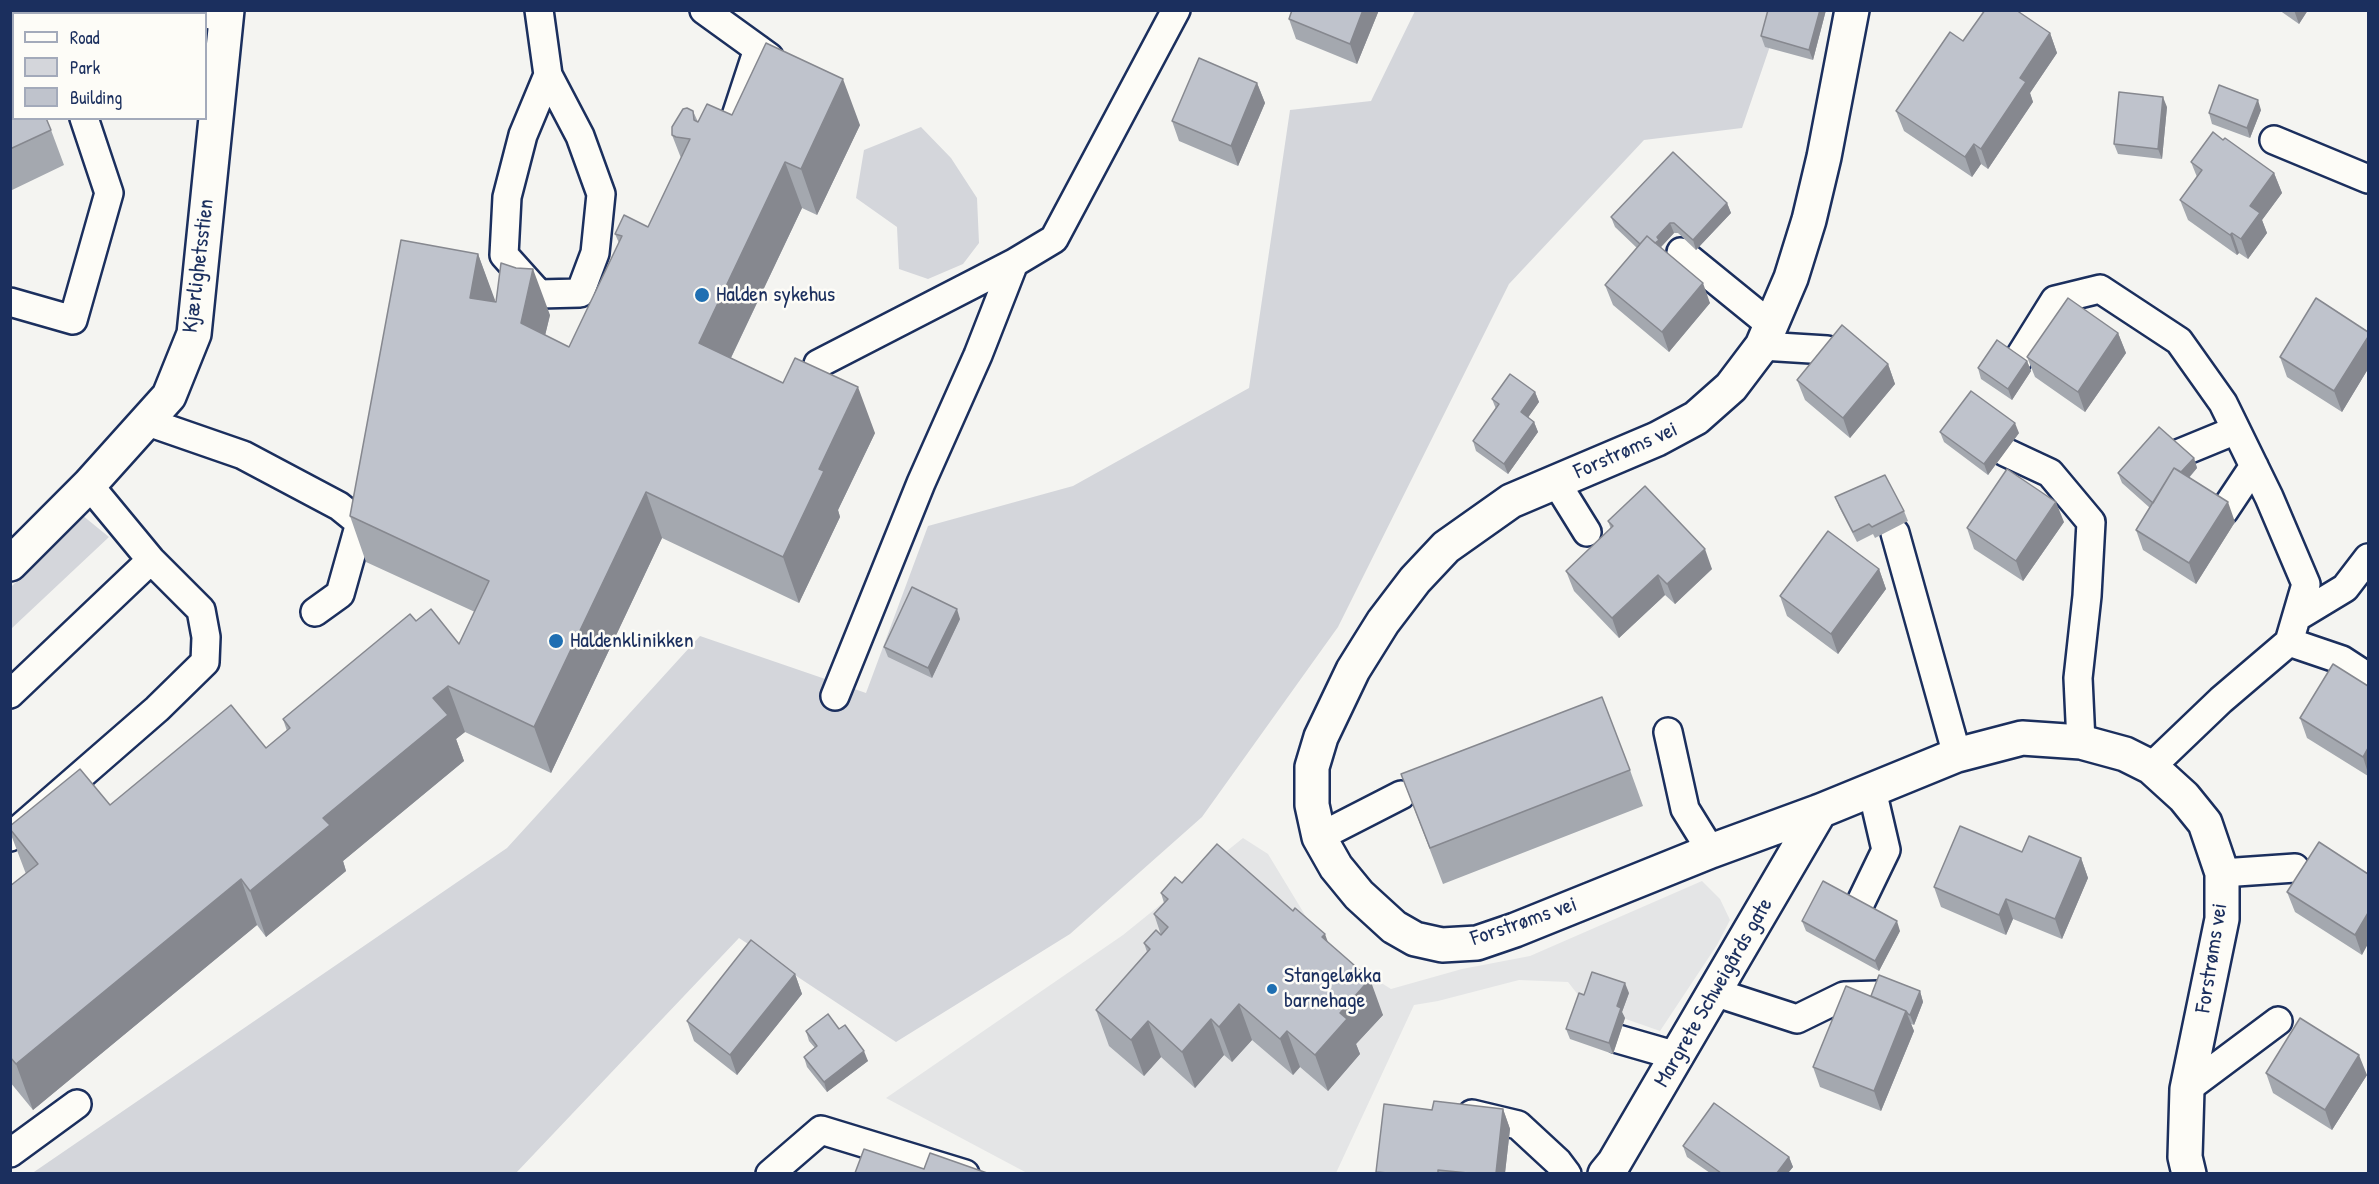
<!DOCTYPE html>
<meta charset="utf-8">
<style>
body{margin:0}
#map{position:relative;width:2379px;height:1184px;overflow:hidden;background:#f4f4f1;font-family:"Patrick Hand",sans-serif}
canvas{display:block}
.frame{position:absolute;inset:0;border:12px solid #1b2f5e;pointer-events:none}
.legend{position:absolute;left:12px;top:12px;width:195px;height:108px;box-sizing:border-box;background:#fdfcf7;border:2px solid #a3aaba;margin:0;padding:8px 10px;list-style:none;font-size:18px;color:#1b2f5e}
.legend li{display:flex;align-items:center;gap:12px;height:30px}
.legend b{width:30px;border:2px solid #a3aaba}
</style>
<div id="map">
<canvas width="2379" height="1184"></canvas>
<div class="frame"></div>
<ul class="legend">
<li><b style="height:8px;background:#fdfcf7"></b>Road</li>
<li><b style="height:16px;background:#d4d6db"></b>Park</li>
<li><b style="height:16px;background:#bfc3cc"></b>Building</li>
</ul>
</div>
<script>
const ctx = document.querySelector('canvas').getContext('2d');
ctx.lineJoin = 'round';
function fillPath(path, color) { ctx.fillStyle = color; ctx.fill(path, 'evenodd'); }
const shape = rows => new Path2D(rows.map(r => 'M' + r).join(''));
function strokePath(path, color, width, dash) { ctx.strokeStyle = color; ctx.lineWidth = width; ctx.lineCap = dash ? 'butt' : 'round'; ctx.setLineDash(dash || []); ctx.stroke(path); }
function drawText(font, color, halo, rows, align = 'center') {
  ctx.font = font + ' "Patrick Hand",sans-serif'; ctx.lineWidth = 5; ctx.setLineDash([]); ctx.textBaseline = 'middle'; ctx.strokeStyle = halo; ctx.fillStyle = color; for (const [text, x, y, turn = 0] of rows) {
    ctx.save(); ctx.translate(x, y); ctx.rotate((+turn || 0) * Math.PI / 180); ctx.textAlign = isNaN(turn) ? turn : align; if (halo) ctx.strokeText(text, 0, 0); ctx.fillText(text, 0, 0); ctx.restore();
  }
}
fillPath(shape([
 [1243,838,1268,854,1305,915,1336,955,1391,989,1462,969,1530,956,1702,881,1720,899,1730,920,1717,945,1660,1031,1586,1005,1568,982,1519,980,1438,1001,1414,1005,1336,1173,1027,1173,886,1098,1123,935]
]), '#e4e5e6');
fillPath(shape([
 [1415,11,1782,11,1742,128,1644,140,1509,284,1338,627,1202,817,1070,934,896,1042,739,938,516,1173,31,1174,507,848,700,636,866,693,928,526,1073,486,1249,388,1290,110,1371,101],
 [921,127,951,158,977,198,979,243,963,264,928,279,899,269,897,227,856,198,864,150],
 [82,515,109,537,11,629,11,587]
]), '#d4d6db');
const lane = shape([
 [539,10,548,75,580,136,601,194,595,253,580,293,539,294,504,255,507,197,523,135,548,75],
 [704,10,769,57],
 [90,14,92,10],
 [206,14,226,18],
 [735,119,758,49],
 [2274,140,2368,179],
 [1681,252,1772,326],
 [10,302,73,320,109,193,84,118],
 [1762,346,1827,350],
 [2017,361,2055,300,2100,289,2179,341,2223,403,2269,497,2306,584,2289,642,2221,700,2151,767],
 [818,364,1014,263],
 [145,421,243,455,339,506,360,523,340,594,315,612],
 [2005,452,2050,473,2091,522,2087,596,2078,678,2081,742],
 [2180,453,2236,430],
 [1556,482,1587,532],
 [2224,511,2254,466],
 [1895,533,1957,755],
 [2297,617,2345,588,2368,558],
 [2289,642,2342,660,2368,677],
 [10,694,151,560],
 [835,696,921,483,978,355,1014,263,1054,239,1176,10],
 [1668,732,1685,809,1711,851],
 [10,837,157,709,205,662,206,637,201,610,151,560,89,485],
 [1319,837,1401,795],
 [2222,873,2295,868],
 [1858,908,1886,850,1872,790],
 [1714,992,1797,1019,1844,996,1879,995],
 [1618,1039,1677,1056],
 [2187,1089,2278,1021],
 [1472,1114,1518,1125,1558,1162,1567,1174],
 [10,1153,77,1104],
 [770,1174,821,1130,965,1174]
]);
const street = shape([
 [1852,10,1824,157,1809,220,1791,278,1762,346,1731,387,1696,418,1657,439,1511,501,1446,547,1415,580,1383,622,1353,670,1321,737,1312,767,1312,805,1319,837,1336,867,1359,895,1394,927,1415,939,1442,945,1477,943,1515,930,1711,851,1820,811,1957,755,2022,738,2081,742,2125,754,2151,767,2184,797,2205,823,2222,873,2222,919,2187,1089,2185,1157,2189,1174],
 [10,564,89,485,169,396,194,334,227,10],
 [1605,1174,1614,1163,1820,811]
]);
strokePath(lane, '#1b2f5e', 32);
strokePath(street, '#1b2f5e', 38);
strokePath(lane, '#fdfcf7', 27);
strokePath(street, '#fdfcf7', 33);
fillPath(shape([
 [1292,10,1379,10,1357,64,1296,39,1289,19],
 [1826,10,1813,60,1765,47,1761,36],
 [2279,10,2308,10,2299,24],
 [2050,33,2057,53,2030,93,2033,102,1988,169,1981,164,1972,177,1904,131,1896,111,1963,41],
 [10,44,51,130,64,165,10,191],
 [1257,83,1265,103,1238,166,1179,141,1172,121],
 [2167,107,2162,159,2118,154,2114,144],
 [2261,110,2250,138,2212,124,2209,113],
 [693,111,698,122,732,115,860,125,817,215,802,208,731,358,875,433,838,510,840,517,799,603,662,538,551,773,465,732,456,739,464,761,343,861,346,871,266,937,257,925,33,1110,10,1082,10,886,26,874,10,832,10,826,110,805,266,748,287,731,283,719,416,621,459,644,475,612,366,562,350,516,478,254,495,302,550,315,545,335,569,347,619,243,615,234,648,227,681,158,672,135],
 [2191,162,2274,173,2282,193,2262,220,2267,233,2248,259,2239,253,2237,255,2188,220,2180,200,2197,177],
 [1727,203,1731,213,1696,250,1678,233,1674,233,1661,247,1662,249,1710,303,1669,352,1613,305,1605,285,1637,248,1615,227,1611,217],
 [2368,332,2368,369,2342,412,2287,377,2280,357],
 [2118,333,2126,353,2085,412,2035,377,2027,357],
 [2027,361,2031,371,2012,400,1981,379,1978,368],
 [1888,364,1895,384,1850,438,1805,400,1797,380],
 [1535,392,1539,402,1528,417,1534,422,1538,432,1508,474,1476,451,1473,441,1496,409,1492,399],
 [1940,432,2019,433,1988,475,1944,442],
 [2194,458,2197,468,2189,478,2235,522,2196,584,2143,550,2136,530,2150,508,2122,483,2118,473],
 [1835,497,1904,511,1908,521,1875,538,1873,534,1857,542,1839,507],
 [1608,521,1712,569,1675,604,1665,595,1619,638,1574,591,1566,571,1611,529],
 [2064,522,2023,581,1974,549,1967,528],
 [1879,569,1886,589,1838,654,1787,616,1780,596],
 [960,619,932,678,888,657,884,647],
 [2368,686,2368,776,2307,738,2300,718],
 [1630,770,1643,806,1443,884,1401,774],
 [2081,858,2088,878,2062,939,2013,919,2006,935,1941,907,1934,887],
 [2368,874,2362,955,2295,912,2287,892],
 [1182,883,1328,942,1383,1015,1356,1044,1360,1054,1328,1091,1300,1067,1293,1075,1252,1040,1232,1062,1224,1055,1195,1088,1161,1057,1144,1076,1109,1046,1096,1010,1147,952,1144,943,1161,935,1154,914,1164,903,1161,893],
 [1802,921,1900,931,1879,971,1806,931],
 [795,974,802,994,737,1075,694,1041,687,1021],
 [1920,991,1923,1002,1914,1025,1911,1024,1914,1031,1881,1111,1820,1087,1813,1067,1871,996],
 [1629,993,1622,1012,1625,1018,1613,1054,1570,1039,1566,1029,1584,995],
 [839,1029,868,1061,827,1092,807,1067,804,1057,815,1048,809,1041,806,1031],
 [2266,1073,2367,1075,2332,1130,2273,1093],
 [1503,1109,1510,1129,1505,1173,1376,1173,1376,1172,1432,1110],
 [1683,1146,1789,1157,1793,1167,1788,1173,1710,1173,1687,1157]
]), '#a4a8af');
fillPath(shape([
 [1363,10,1379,10,1357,64,1350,44],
 [1820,10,1826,10,1813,60,1809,50],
 [2294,10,2308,10,2299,24],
 [2050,33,2057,53,2030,93,2033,102,1988,169,1981,149,2020,78],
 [843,79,860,125,817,215,801,169],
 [1257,83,1265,103,1238,166,1231,146],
 [2163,97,2167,107,2162,159,2158,149],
 [2258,100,2261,110,2250,138,2247,128],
 [1974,144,1981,164,1972,177,1965,157],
 [785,162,802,208,716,389,699,343],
 [2274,173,2282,193,2262,220,2267,233,2248,259,2241,239,2250,206],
 [1727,203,1731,213,1696,250,1693,240],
 [1670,223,1674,233,1661,247,1662,250,1646,250],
 [2232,233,2239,253,2237,255,2230,235],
 [478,254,495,300,487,344,470,298],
 [533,269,550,315,537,369,521,323],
 [1703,283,1710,303,1669,352,1662,332],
 [2118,333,2126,353,2085,412,2078,392],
 [2368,337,2368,369,2342,412,2334,391],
 [2027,361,2031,371,2012,400,2008,389],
 [1888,364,1895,384,1850,438,1843,418],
 [858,387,875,433,838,510,840,517,799,603,783,557,819,469],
 [1535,392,1539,402,1525,422,1521,412],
 [1534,422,1538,432,1508,474,1504,464],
 [2015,423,2019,433,1988,475,1984,464],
 [2194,458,2197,468,2157,514,2153,503],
 [646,492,662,538,551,773,534,727],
 [2056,502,2064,522,2023,581,2016,561],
 [2228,502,2235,522,2196,584,2189,563],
 [1705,549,1712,569,1675,604,1667,584],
 [1879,569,1886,589,1838,654,1831,634],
 [1658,575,1665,595,1619,638,1612,618],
 [957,609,960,619,932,678,928,668],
 [448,686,465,732,456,739,464,761,343,861,346,871,266,937,250,891,323,818,433,698],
 [2368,748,2368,773,2363,757],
 [2081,858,2088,878,2062,939,2055,919],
 [241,879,257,925,33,1110,16,1064],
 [2006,899,2013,919,2006,935,1999,915],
 [2368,913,2368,944,2362,955,2355,935],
 [1897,921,1900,931,1879,971,1875,961],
 [1325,934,1338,970,1322,937],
 [795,974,802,994,737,1075,730,1055],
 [1370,979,1383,1015,1356,1044,1360,1054,1328,1091,1315,1055,1340,1013],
 [1625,983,1629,993,1622,1012,1625,1018,1613,1054,1609,1043,1617,1006],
 [1920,991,1923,1002,1914,1025,1910,1015],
 [1239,1004,1252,1040,1232,1062,1219,1027],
 [1906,1011,1914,1031,1881,1111,1874,1091],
 [1211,1019,1224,1055,1195,1088,1182,1052],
 [1148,1021,1161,1057,1144,1076,1131,1040],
 [1287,1031,1300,1067,1293,1075,1280,1039],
 [864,1051,868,1061,827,1092,824,1082],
 [2359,1055,2367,1075,2332,1130,2325,1110],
 [1503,1109,1510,1129,1505,1173,1496,1173],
 [1789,1157,1793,1167,1788,1173,1777,1173]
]), '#86888f');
const building = shape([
 [1292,10,1363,10,1350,44,1289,19,1292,10],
 [1768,10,1820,10,1809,50,1761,36,1768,10],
 [1985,10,2016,10,2050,33,2020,78,2026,82,1981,149,1974,144,1965,157,1896,111,1950,32,1963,41,1985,10],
 [766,43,843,79,801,169,785,162,699,343,783,383,795,358,858,387,819,469,824,471,783,557,646,492,534,727,448,686,433,698,448,715,323,818,330,825,250,891,241,879,16,1064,10,1057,10,886,38,864,10,829,10,826,80,769,110,805,231,705,266,748,290,728,283,719,410,614,416,621,431,609,459,644,489,581,350,516,401,240,478,254,470,298,496,302,501,263,516,268,533,269,521,323,569,347,622,236,615,234,624,215,648,227,690,139,676,137,672,135,672,127,683,109,687,108,693,111,694,120,698,122,707,104,732,115,766,43],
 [10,44,14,51,14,118,46,118,51,130,10,149,10,44],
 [1199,58,1257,83,1231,146,1172,121,1199,58],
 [2219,85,2258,100,2247,128,2209,113,2219,85],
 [2119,92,2163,97,2158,149,2114,144,2119,92],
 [2213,132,2223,140,2225,138,2274,173,2250,206,2260,213,2241,239,2232,233,2230,235,2180,200,2202,170,2191,162,2213,132],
 [1673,152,1727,203,1693,240,1674,223,1670,223,1657,237,1659,240,1655,243,1647,236,1640,244,1611,217,1673,152],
 [1647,236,1703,283,1662,332,1605,285,1647,236],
 [2068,298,2118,333,2078,392,2027,357,2068,298],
 [2316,298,2368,332,2368,337,2334,391,2280,357,2316,298],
 [1842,325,1888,364,1843,418,1797,380,1842,325],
 [1997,340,2027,361,2008,389,1978,368,1997,340],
 [1510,374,1535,392,1521,412,1534,422,1504,464,1473,441,1499,404,1492,399,1510,374],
 [1971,391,2015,423,1984,464,1940,432,1971,391],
 [2159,427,2194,458,2181,472,2174,468,2153,503,2118,473,2159,427],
 [2174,468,2228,502,2189,563,2136,530,2174,468],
 [2007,469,2056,502,2016,561,1967,528,2007,469],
 [1885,475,1904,511,1872,527,1869,524,1853,532,1835,497,1885,475],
 [1645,486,1705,549,1667,584,1658,575,1612,618,1566,571,1613,526,1608,521,1645,486],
 [1828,531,1879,569,1831,634,1780,596,1828,531],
 [912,587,957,609,928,668,884,647,912,587],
 [2333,664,2368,686,2368,748,2363,757,2300,718,2333,664],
 [1602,697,1630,770,1430,848,1401,774,1602,697],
 [1960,826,2022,852,2029,836,2081,858,2055,919,2006,899,1999,915,1934,887,1960,826],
 [2319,842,2368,874,2368,913,2355,935,2287,892,2319,842],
 [1217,844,1293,911,1295,908,1325,934,1322,937,1370,979,1340,1013,1347,1019,1315,1055,1287,1031,1280,1039,1239,1004,1219,1027,1211,1019,1182,1052,1148,1021,1131,1040,1096,1010,1150,949,1144,943,1156,930,1161,935,1168,927,1154,914,1168,899,1161,893,1175,877,1182,883,1217,844],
 [1823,881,1897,921,1875,961,1802,921,1823,881],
 [751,940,795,974,730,1055,687,1021,751,940],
 [1592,972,1625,983,1617,1006,1621,1008,1609,1043,1566,1029,1579,993,1584,995,1592,972],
 [1879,975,1920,991,1910,1015,1908,1014,1906,1011,1871,996,1879,975],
 [1846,986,1906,1011,1874,1091,1813,1067,1846,986],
 [828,1014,839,1029,845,1025,864,1051,824,1082,804,1057,817,1046,806,1031,828,1014],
 [2300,1018,2359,1055,2325,1110,2266,1073,2300,1018],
 [1434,1101,1503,1109,1496,1173,1468,1173,1438,1170,1438,1173,1388,1173,1376,1172,1384,1104,1432,1110,1434,1101],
 [1714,1103,1789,1157,1777,1173,1721,1173,1683,1146,1714,1103],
 [864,1149,924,1169,930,1153,987,1173,855,1173,864,1149]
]);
fillPath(building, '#bfc3cc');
strokePath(building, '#86888f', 1.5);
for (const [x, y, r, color] of [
 [702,295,8,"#1f6fb2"],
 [556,641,8,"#1f6fb2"],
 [1272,989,6,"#1f6fb2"]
]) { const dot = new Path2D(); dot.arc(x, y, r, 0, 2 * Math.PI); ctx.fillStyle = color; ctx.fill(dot); strokePath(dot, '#fdfcf7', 2); }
drawText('22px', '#1b2f5e', '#fdfcf7', [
 ["Kjærlighetsstien",199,266,-83],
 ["Forstrøms vei",1626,451,-24],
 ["Forstrøms vei",1524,922,-19],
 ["Forstrøms vei",2212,958,-81],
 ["Margrete Schweigårds gate",1714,993,-60]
]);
drawText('22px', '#1b2f5e', '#fdfcf7', [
 ["Halden sykehus",716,295],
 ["Haldenklinikken",570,641],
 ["Stangeløkka",1284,976],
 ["barnehage",1284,1001]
], 'left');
</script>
